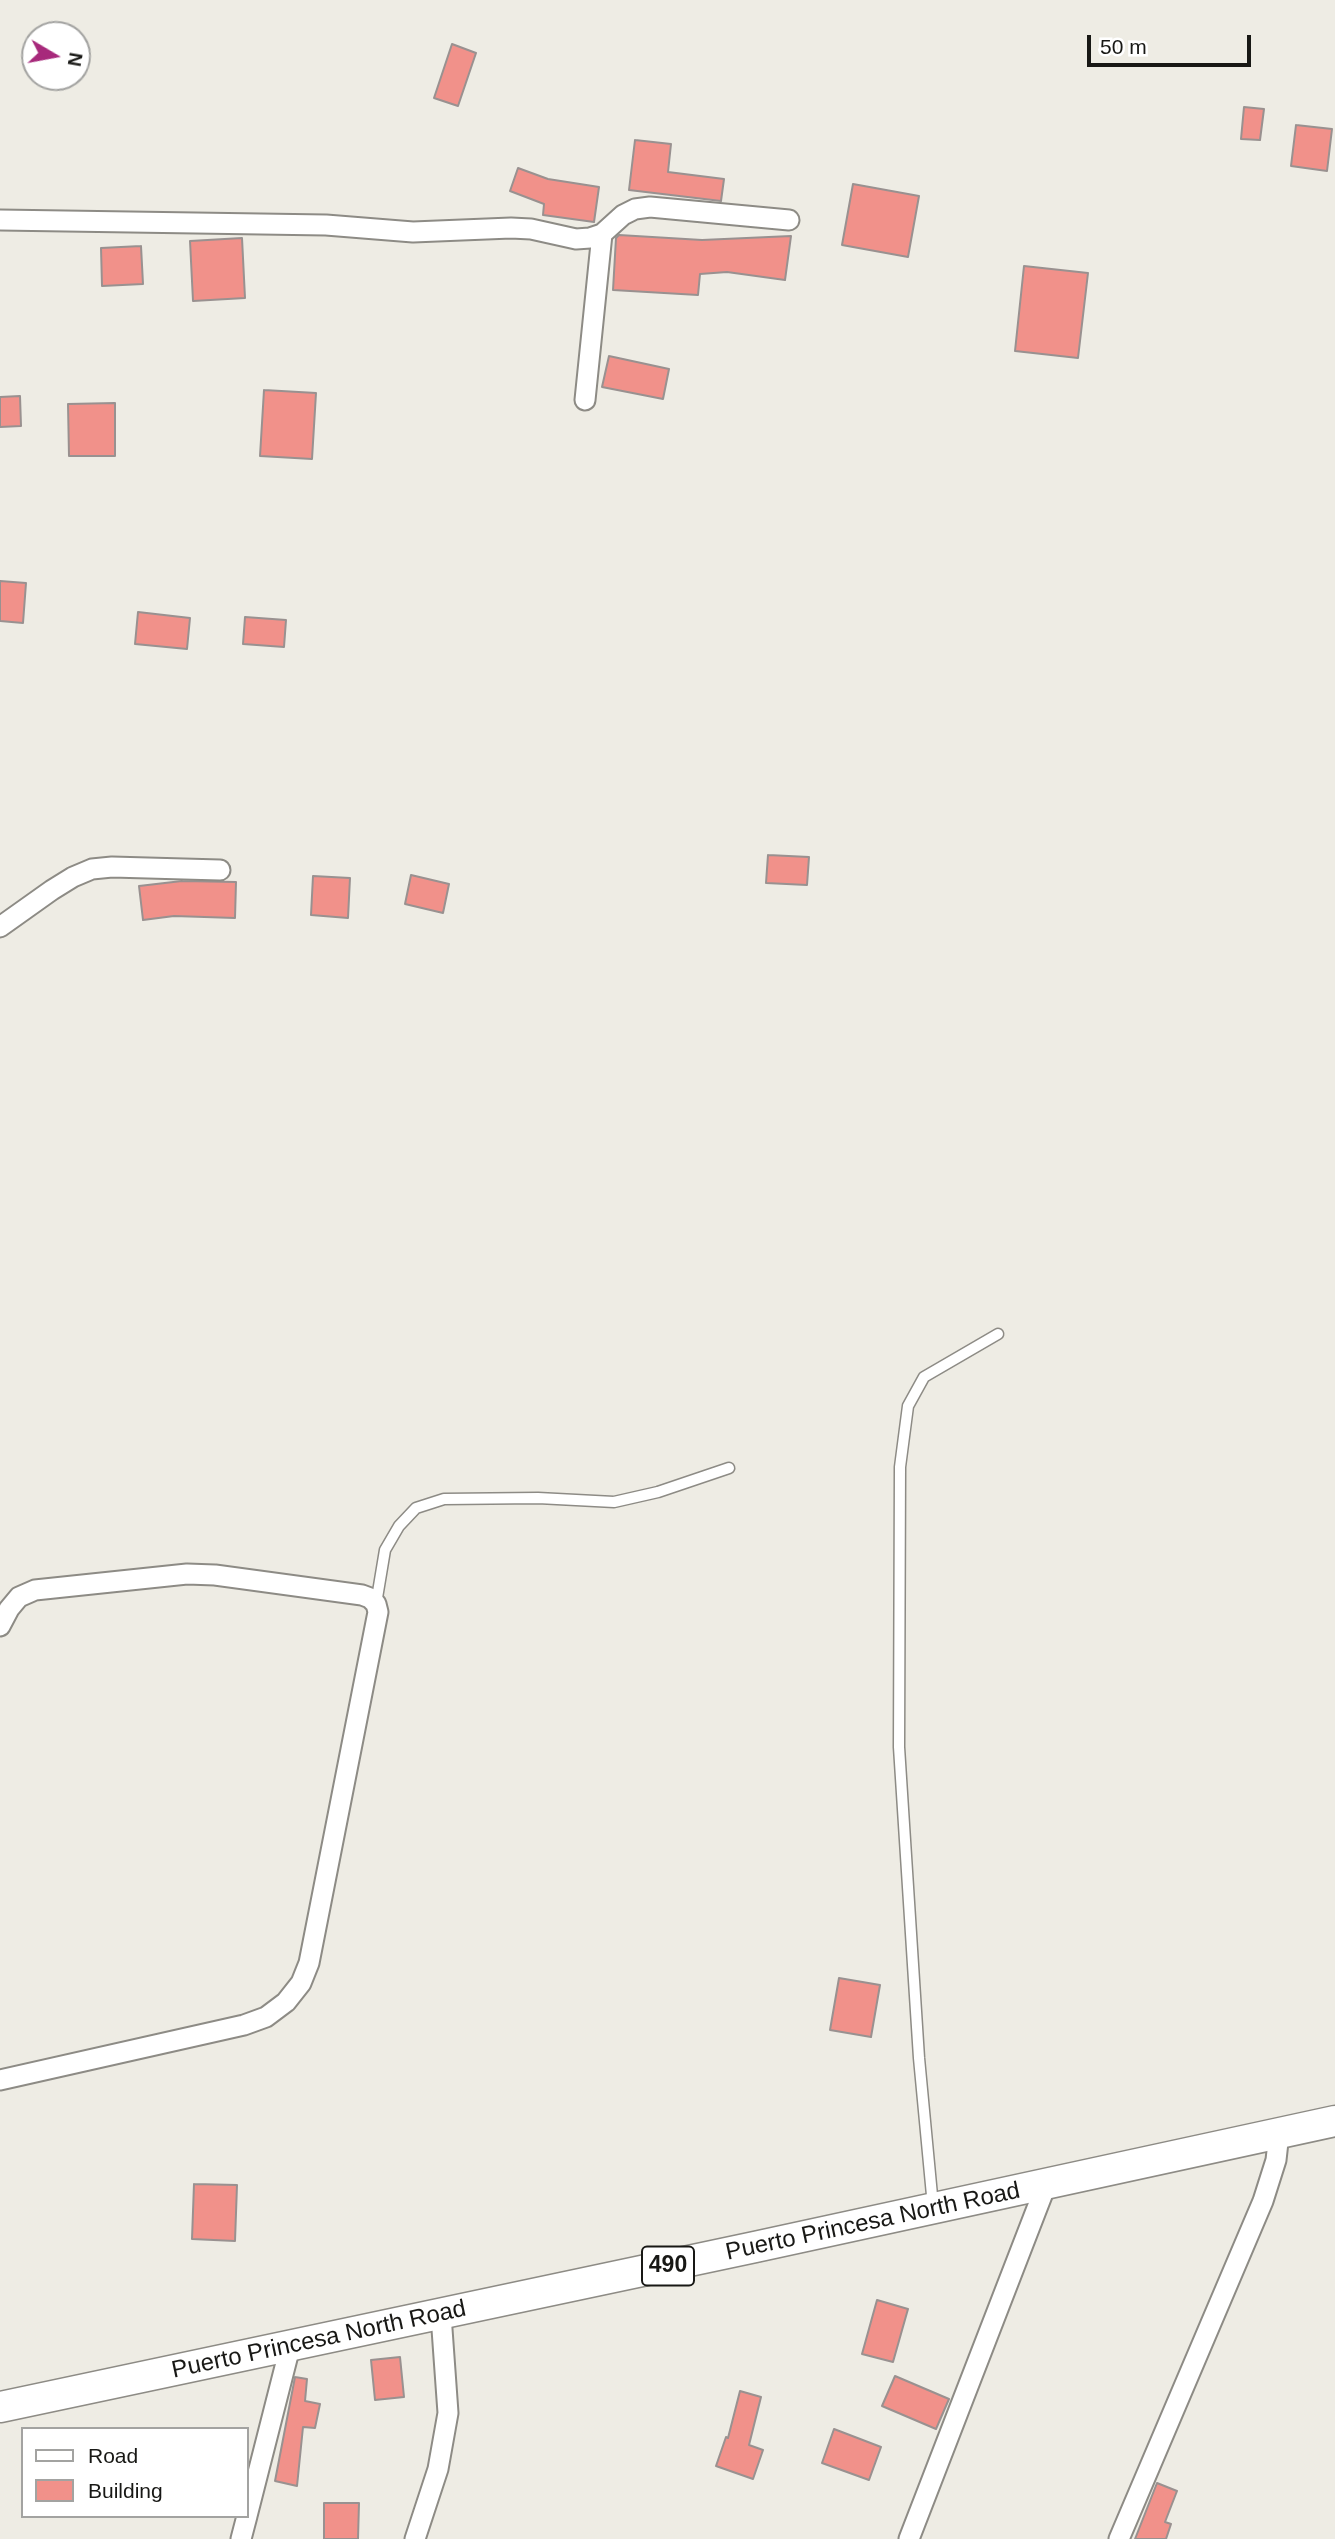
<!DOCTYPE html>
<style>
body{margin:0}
#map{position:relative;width:1335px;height:2539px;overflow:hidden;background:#eeece4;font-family:Helvetica,sans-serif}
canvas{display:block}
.legend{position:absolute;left:21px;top:2427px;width:228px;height:91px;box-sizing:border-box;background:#fff;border:2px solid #a3a3a1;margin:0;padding:9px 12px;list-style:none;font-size:21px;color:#181815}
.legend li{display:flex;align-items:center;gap:14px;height:35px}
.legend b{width:35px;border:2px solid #a3a3a1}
.north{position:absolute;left:21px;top:21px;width:70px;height:70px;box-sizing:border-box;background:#fff;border:2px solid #a3a3a1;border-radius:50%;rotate:100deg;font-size:19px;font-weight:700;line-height:28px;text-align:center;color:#181815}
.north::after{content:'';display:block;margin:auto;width:24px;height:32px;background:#a7297b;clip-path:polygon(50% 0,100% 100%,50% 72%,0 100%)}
.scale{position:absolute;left:1087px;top:35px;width:164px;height:32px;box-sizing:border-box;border:4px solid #181815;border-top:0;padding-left:9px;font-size:21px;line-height:24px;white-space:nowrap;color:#181815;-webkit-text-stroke:5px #fff;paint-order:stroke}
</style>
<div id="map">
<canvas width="1335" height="2539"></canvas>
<ul class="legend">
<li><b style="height:9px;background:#fff"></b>Road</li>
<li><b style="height:19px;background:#f1918a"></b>Building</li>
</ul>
<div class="north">N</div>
<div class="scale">50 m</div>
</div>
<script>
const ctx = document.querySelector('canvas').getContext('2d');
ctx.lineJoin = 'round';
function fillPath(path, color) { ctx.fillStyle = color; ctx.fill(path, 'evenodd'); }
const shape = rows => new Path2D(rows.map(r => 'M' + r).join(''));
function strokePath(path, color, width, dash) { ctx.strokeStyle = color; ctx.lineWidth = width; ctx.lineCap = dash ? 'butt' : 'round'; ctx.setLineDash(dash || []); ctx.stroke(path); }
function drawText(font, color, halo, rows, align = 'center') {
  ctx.font = font + ' Helvetica,sans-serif'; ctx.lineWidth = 5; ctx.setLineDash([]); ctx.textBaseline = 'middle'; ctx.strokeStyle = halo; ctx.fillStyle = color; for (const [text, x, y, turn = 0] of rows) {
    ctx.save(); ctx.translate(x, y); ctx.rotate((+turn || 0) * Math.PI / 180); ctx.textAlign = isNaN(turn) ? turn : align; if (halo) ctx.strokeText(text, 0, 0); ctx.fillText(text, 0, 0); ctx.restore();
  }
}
const building = shape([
 [452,44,476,53,458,106,434,98,452,44],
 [1244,107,1264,109,1260,140,1241,139,1244,107],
 [1296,125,1332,129,1327,171,1291,166,1296,125],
 [635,140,671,144,668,172,724,179,721,201,629,190,635,140],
 [518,168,548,179,599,187,594,222,543,215,544,204,510,191,518,168],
 [853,184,919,196,908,257,842,245,853,184],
 [619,235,702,240,791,236,785,280,727,272,700,274,698,295,613,290,616,238,619,235],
 [242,238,245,298,193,301,190,241,242,238],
 [141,246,143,284,102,286,101,248,141,246],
 [1024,266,1088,273,1078,358,1015,351,1024,266],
 [609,356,669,369,663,399,602,387,609,356],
 [264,390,316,393,312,459,260,456,264,390],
 [20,396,21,426,0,427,0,397,20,396],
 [115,403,115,456,69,456,68,404,115,403],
 [0,581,26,583,23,623,0,621,0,581],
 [138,612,190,618,187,649,135,644,138,612],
 [245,617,286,620,284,647,243,644,245,617],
 [768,855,809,857,807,885,766,883,768,855],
 [411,875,449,884,443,913,405,904,411,875],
 [313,876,350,878,348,918,311,915,313,876],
 [182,881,236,882,235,918,174,916,143,920,139,886,182,881],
 [839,1978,880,1985,871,2037,830,2030,839,1978],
 [194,2184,237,2185,235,2241,192,2239,194,2184],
 [877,2300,908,2309,893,2362,862,2354,877,2300],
 [400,2357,404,2397,375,2400,371,2360,400,2357],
 [895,2376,949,2399,936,2429,882,2406,895,2376],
 [295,2377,307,2379,305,2401,320,2404,315,2428,303,2427,297,2486,275,2481,295,2377],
 [740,2391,761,2397,749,2445,763,2450,753,2479,716,2466,726,2437,728,2438,740,2391],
 [834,2429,881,2447,869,2480,822,2463,834,2429],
 [1157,2483,1177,2491,1165,2522,1171,2524,1166,2539,1135,2539,1157,2483],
 [324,2503,359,2503,358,2539,324,2539,324,2503]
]);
fillPath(building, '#f1918a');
strokePath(building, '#999190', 2);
const service = shape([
 [376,1604,385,1550,399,1526,416,1508,444,1499,538,1498,614,1502,658,1492,729,1468],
 [933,2206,919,2058,899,1747,900,1467,908,1406,924,1377,998,1334]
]);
const minor = shape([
 [0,220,326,225,413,232,511,228,531,229,576,239,590,238,602,234,623,215,635,209,650,207,789,220],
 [585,400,602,234],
 [0,927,52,890,73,877,92,869,112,867,220,870],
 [0,1626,9,1609,19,1597,35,1590,187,1574,215,1575,362,1595,370,1598,376,1604,378,1612,309,1963,301,1983,286,2002,266,2017,244,2025,0,2080],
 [247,2516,290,2347],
 [241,2539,247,2516],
 [415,2539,438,2469,448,2413,441,2315],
 [909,2539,1046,2185],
 [1119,2539,1263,2201,1276,2160,1279,2133]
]);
const primary = shape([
 [0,2407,755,2247,1335,2121]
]);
strokePath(service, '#8d8b85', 13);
strokePath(minor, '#8d8b85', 23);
strokePath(primary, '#8d8b85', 33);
strokePath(service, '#fff', 10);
strokePath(minor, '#fff', 19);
strokePath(primary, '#fff', 30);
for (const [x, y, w] of [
 [668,2266,52]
]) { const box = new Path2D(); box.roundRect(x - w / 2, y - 19.5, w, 39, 5); ctx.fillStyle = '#fff'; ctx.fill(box); strokePath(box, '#181815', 2); }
drawText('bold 23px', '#181815', null, [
 ["490",668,2266]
]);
drawText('24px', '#181815', '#fff', [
 ["Puerto Princesa North Road",873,2222,-12],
 ["Puerto Princesa North Road",319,2340,-12]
]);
</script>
